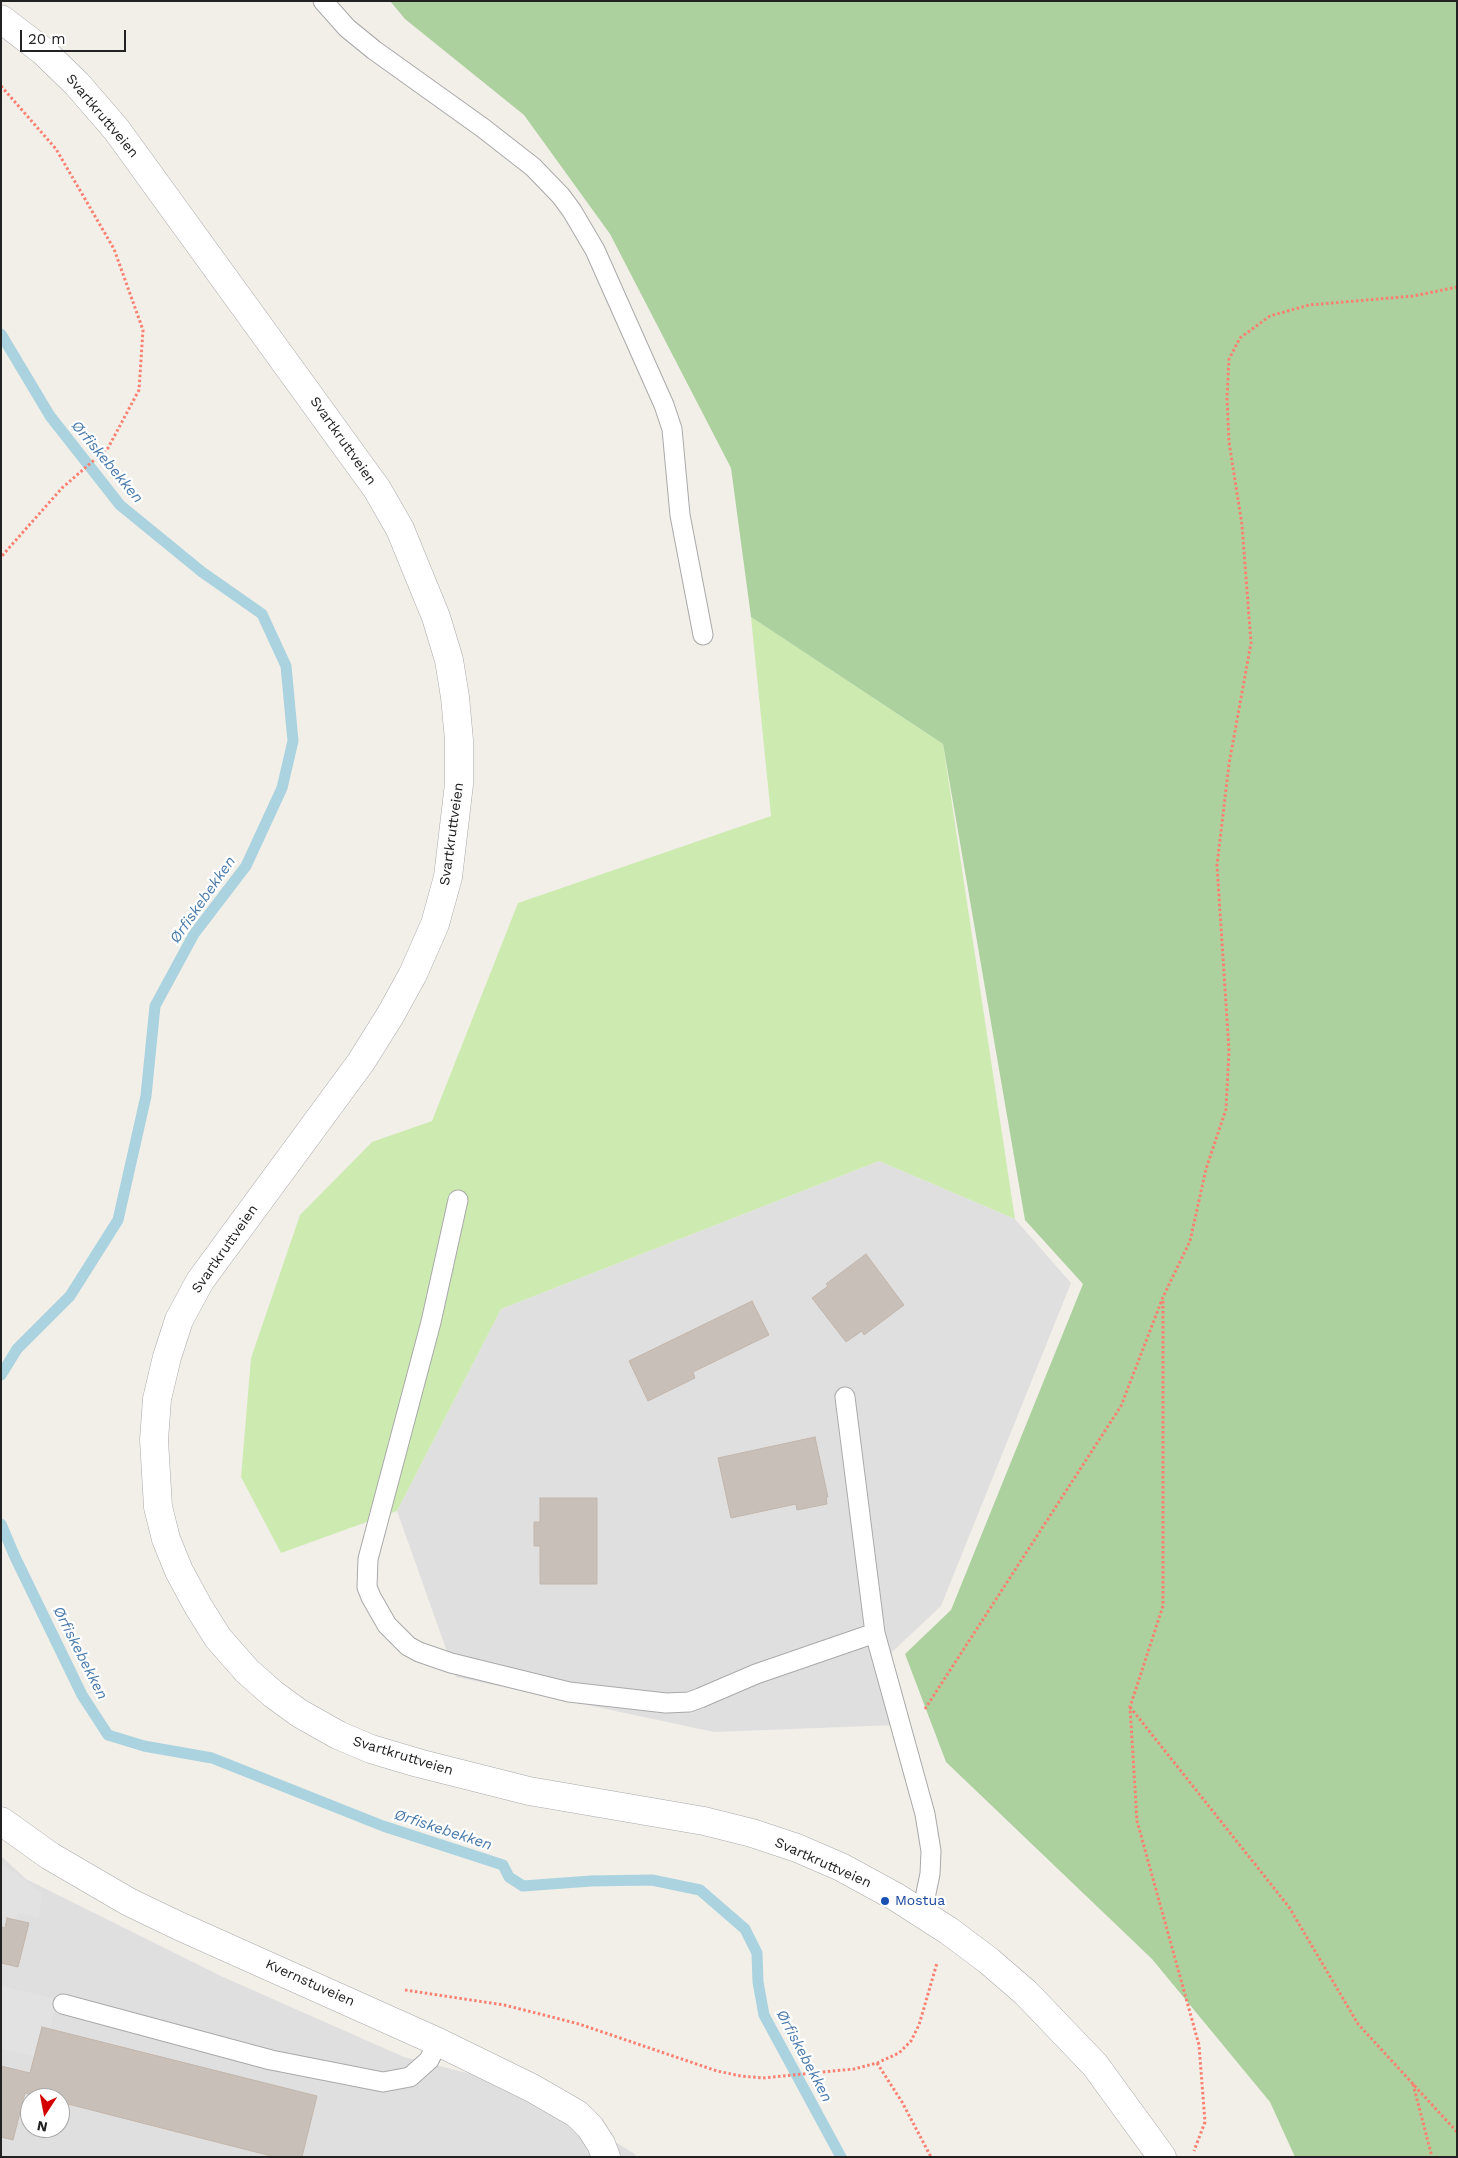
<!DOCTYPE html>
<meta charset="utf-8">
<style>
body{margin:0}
#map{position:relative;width:1458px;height:2158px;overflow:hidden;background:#f2efe9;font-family:"Work Sans",sans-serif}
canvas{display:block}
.frame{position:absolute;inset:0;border:2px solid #222;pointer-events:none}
.north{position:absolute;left:20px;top:2088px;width:50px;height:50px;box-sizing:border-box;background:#fff;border:1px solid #a7a7a7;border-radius:50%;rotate:191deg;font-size:14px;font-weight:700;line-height:20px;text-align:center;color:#222}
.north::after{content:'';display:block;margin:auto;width:18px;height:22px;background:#d40000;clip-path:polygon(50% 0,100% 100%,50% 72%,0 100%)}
.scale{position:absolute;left:20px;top:30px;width:106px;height:22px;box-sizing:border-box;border:2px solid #222;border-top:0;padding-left:6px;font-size:15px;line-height:18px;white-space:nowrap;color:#222;-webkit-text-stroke:4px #fff;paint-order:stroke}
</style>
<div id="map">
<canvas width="1458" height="2158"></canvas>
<div class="frame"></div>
<div class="north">N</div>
<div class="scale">20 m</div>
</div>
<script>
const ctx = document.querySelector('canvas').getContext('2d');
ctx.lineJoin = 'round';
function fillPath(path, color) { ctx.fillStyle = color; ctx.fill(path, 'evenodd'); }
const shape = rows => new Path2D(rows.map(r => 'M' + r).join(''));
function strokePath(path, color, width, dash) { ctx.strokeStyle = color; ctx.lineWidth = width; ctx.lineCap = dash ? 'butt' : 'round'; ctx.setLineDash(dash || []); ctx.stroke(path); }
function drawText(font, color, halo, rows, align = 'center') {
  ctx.font = font + ' "Work Sans",sans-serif'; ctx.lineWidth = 4.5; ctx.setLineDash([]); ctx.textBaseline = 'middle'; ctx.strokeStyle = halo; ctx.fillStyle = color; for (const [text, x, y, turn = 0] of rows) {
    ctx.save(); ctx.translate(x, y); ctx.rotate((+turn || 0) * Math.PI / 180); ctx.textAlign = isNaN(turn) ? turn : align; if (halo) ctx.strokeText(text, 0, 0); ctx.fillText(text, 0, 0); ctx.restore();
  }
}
fillPath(shape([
 [879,1161,1015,1219,1071,1283,941,1606,892,1652,896,1725,714,1732,456,1677,397,1511,501,1309],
 [1,1856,26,1879,223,1977,404,2057,526,2088,635,2154,636,2157,1,2157],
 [30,2098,60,2098,60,2128,30,2128]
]), '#e0dfdf');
fillPath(shape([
 [751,617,943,744,1015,1219,879,1161,501,1309,397,1511,281,1553,241,1477,251,1358,300,1215,372,1142,432,1121,518,903,771,816]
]), '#cdebb0');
fillPath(shape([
 [390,1,1457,1,1457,2157,1295,2157,1270,2102,1152,1959,946,1762,905,1654,951,1610,1083,1284,1025,1220,943,744,751,617,731,468,610,234,524,115,405,19]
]), '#add19e');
fillPath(shape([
 [1,1863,42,1893,39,1918,18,1912,14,1926,1,1923],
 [1,1986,57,1999,43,2059,1,2048]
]), '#e2e2e2');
strokePath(shape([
 [1,334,50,416,120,505,202,572,262,614,286,666,293,741,282,788,246,866,194,934,155,1006,146,1096,118,1220,70,1296,17,1349,1,1375],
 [1,1524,15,1557,82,1695,108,1735,144,1746,212,1758,383,1826,503,1865,509,1877,523,1886,591,1881,652,1880,700,1890,745,1929,757,1953,758,1982,764,2015,841,2157]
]), '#aad3df', 11);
const building = shape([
 [866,1254,904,1305,864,1335,862,1331,846,1342,812,1298,828,1286,826,1284,866,1254],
 [752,1301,769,1335,693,1372,695,1378,648,1401,629,1361,752,1301],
 [815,1437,828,1497,826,1497,827,1504,797,1510,796,1504,731,1518,718,1458,815,1437],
 [540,1498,597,1498,597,1584,540,1584,540,1546,534,1546,534,1522,540,1522,540,1498],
 [7,1918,29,1923,18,1967,1,1963,1,1927,5,1928,7,1918],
 [42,2027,317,2096,302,2157,275,2157,60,2102,60,2098,43,2098,25,2093,13,2140,1,2137,1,2066,30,2073,42,2027]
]);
fillPath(building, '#c7bfb8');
strokePath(building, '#c4b6ab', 1);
const service = shape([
 [323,1,347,28,374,50,483,128,533,167,561,196,572,211,595,250,664,405,672,429,680,515,703,635],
 [458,1200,431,1322,368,1559,367,1587,371,1597,387,1625,408,1646,419,1652,451,1663,569,1692,666,1703,689,1702,700,1698,756,1674,875,1633],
 [845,1397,875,1633,925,1814,931,1851,930,1874,922,1912],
 [63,2004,271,2060,383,2082,410,2077,429,2060,438,2042]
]);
const minor = shape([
 [1,1821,50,1856,129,1902,179,1926,438,2042,532,2088,577,2114,590,2127,601,2144,606,2157]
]);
const tertiary = shape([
 [1,19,43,51,77,84,116,129,377,489,400,529,436,617,449,660,455,697,459,740,459,784,448,877,435,924,413,974,391,1014,361,1062,200,1281,179,1320,167,1357,157,1399,154,1440,158,1507,166,1539,179,1571,198,1606,218,1638,247,1671,273,1694,299,1713,338,1735,371,1749,418,1763,529,1791,704,1821,752,1833,797,1848,841,1867,896,1897,949,1931,989,1961,1026,1993,1095,2065,1162,2157]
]);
strokePath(service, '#a9a9a9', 21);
strokePath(minor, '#a9a9a9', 29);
strokePath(tertiary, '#a9a9a9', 29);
strokePath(shape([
 [1,86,56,149,114,249,143,330,139,390,108,448,62,488,1,557],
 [1163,1301,1163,1606,1130,1707,1137,1821,1199,2045,1205,2122,1194,2151],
 [1130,1707,1289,1907,1358,2024,1457,2132],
 [925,1709,1121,1406,1163,1297,1190,1241,1206,1169,1226,1109,1229,1051,1217,865,1229,764,1251,643,1242,525,1229,442,1227,398,1229,359,1240,338,1270,316,1309,305,1413,296,1457,287],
 [405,1990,504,2005,540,2014,579,2024,717,2071,741,2076,763,2078,854,2069,877,2063,899,2053,911,2041,919,2025,937,1963],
 [877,2063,902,2102,931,2157],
 [1413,2084,1432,2157]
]), '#fa8072', 3, [2.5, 2.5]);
strokePath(service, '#fff', 19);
strokePath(minor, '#fff', 28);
strokePath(tertiary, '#fff', 28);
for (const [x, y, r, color] of [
 [885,1901,5,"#1a4fb4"]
]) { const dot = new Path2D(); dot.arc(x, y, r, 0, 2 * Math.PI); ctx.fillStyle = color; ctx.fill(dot); strokePath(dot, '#fff', 2); }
drawText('14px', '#222', '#fff', [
 ["Svartkruttveien",102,116,50],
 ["Svartkruttveien",343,441,55],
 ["Svartkruttveien",452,834,-82],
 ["Svartkruttveien",225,1249,-55],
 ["Svartkruttveien",403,1756,17],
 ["Svartkruttveien",823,1863,24],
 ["Kvernstuveien",310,1983,24]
]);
drawText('14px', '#164399', '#fff', [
 ["Mostua",895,1901]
], 'left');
drawText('italic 15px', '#4a7aab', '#fff', [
 ["Ørfiskebekken",107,462,50],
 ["Ørfiskebekken",203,900,-55],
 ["Ørfiskebekken",80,1653,63],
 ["Ørfiskebekken",443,1830,18],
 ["Ørfiskebekken",804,2056,62]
]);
</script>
